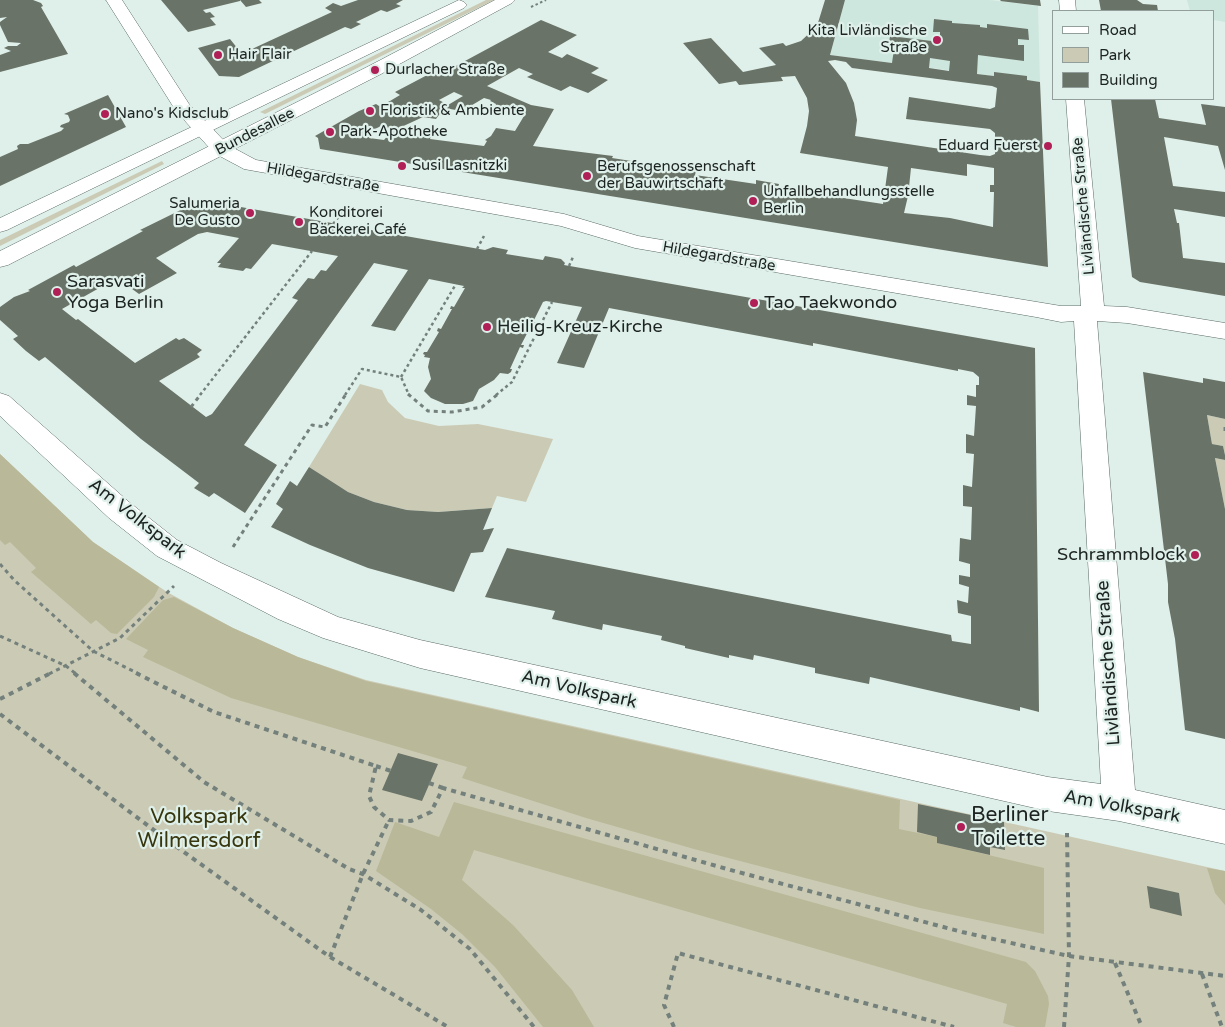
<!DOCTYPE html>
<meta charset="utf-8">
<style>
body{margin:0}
#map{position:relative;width:1225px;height:1027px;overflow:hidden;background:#dff0ea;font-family:"Varela Round",sans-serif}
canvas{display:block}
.legend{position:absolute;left:1052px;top:10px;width:162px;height:90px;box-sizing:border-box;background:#dff0ea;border:1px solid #919e9a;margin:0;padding:6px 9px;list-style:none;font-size:15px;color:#1c2321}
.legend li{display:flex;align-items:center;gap:10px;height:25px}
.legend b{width:25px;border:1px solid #919e9a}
</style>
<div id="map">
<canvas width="1225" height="1027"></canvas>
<ul class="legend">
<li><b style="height:6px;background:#fff"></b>Road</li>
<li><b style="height:14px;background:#cbcbb5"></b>Park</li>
<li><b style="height:14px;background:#6a7368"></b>Building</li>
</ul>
</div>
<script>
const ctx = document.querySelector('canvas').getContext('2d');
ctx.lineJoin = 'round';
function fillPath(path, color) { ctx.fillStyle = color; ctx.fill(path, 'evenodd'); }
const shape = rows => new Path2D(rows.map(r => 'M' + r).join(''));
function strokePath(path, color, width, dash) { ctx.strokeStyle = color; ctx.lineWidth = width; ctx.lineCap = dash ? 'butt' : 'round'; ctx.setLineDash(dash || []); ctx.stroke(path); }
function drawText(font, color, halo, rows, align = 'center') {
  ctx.font = font + ' "Varela Round",sans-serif'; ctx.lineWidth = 4.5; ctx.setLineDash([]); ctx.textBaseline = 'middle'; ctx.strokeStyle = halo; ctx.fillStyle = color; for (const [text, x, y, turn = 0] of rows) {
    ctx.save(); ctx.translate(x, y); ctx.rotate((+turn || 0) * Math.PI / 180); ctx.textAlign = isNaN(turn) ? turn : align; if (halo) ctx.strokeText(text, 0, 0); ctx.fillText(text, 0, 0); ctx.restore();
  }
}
fillPath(shape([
 [845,0,990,0,1038,6,1040,82,830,55],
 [1187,0,1225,0,1225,22,1214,20,1214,11,1190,11]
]), '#cde7de');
fillPath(shape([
 [486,0,494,0,265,114,260,112],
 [162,161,164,164,0,246,0,240],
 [360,384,382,390,388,402,405,418,439,426,478,424,553,439,526,502,497,496,492,508,438,512,407,510,374,502,348,492,329,481,309,467],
 [1207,415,1225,419,1225,455,1223,446,1212,444],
 [0,454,93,542,167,592,233,628,298,657,366,680,1225,871,1225,1027,0,1027],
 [1215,458,1225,460,1225,509]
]), '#cbcbb5');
fillPath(shape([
 [0,454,93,542,159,587,154,597,117,634,111,633,96,620,91,624,31,572,36,568,10,542,5,545,0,540],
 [174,597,233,628,298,657,366,681,900,800,899,829,937,837,937,843,1044,868,1044,934,920,908,694,849,586,818,462,778,467,767,231,698,143,657,148,650,126,639,163,600],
 [454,802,1026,962,1035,971,1048,996,1049,1004,1045,1027,1016,1027,1003,1023,1007,1004,474,850,462,880,513,925,572,990,594,1027,543,1027,495,967,462,934,431,909,376,871,395,822,439,837],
 [1207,868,1225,871,1225,905,1215,893]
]), '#b9b899');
fillPath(shape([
 [0,0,33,0,41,3,43,6,41,7,68,54,0,72,0,55,11,51,4,48,8,46,17,46,21,43,8,42,0,25,0,22,7,17,0,18],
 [161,0,240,0,240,1,203,10,206,13,210,12,215,17,210,18,216,25,188,32],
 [240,0,259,0,262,3,246,7],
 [358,0,403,0,396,4,401,6,387,12,381,10,356,22,361,24,351,29,345,27,239,77,219,76,198,48,230,39,238,49,236,49,239,55,332,12,325,8,333,3,341,6],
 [825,0,845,0,830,55,892,63,894,49,888,49,890,36,940,42,940,32,933,32,934,19,952,21,952,23,980,25,980,27,987,28,987,24,1028,29,1029,40,1018,39,1018,45,1024,45,1024,61,978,55,977,74,994,76,994,72,1027,76,1027,80,1040,82,1048,267,320,149,318,138,315,136,359,111,376,104,379,106,390,101,400,95,395,92,433,72,439,75,541,20,577,35,548,52,562,58,567,54,599,68,591,73,608,80,588,93,570,86,561,91,527,77,533,74,519,68,487,86,531,105,554,109,533,146,613,156,612,158,696,171,695,175,756,184,756,180,779,184,778,188,883,204,888,167,800,153,807,126,809,111,807,98,795,76,781,77,783,81,739,85,736,81,719,84,683,43,711,38,743,72,776,65,759,48,783,43,786,46,801,41,817,26],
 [930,58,950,61,949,71,929,68],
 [835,60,846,62,852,68,992,86,997,88,995,107,990,109,909,97,906,119,990,129,995,133,995,154,990,156,980,155,855,136,857,120,854,103,846,83,828,61],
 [454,92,463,96,448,105,439,100],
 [484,98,491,100,490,101,496,104,495,108,499,110,508,109,517,113,515,115,524,116,515,131,496,128,491,136,485,140,487,141,484,146,430,139,431,136,427,134,410,138,408,136,400,135,397,129,423,117,436,119,444,108,462,111],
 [381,126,390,133,384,140,369,138,373,133,369,132],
 [967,164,994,168,994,185,990,185,990,192,994,192,993,227,950,218,904,213,908,196,911,197,912,187,909,187,911,168,967,176],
 [1001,0,1040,0,1041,6,1000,1],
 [1099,0,1137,0,1143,4,1157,5,1158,11,1101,11],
 [108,95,126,127,0,186,0,157,18,149,17,146,20,144,28,144,61,131,64,128,60,127,61,125,69,122,70,120,68,115,64,114],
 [1111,99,1155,99,1159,118,1206,125,1201,104,1225,107,1225,170,1218,146,1164,137,1173,186,1225,192,1225,217,1174,209,1177,223,1179,223,1183,258,1225,263,1225,296,1140,282,1132,277],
 [201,200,485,250,493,247,508,250,506,254,543,260,545,256,561,259,565,263,564,265,1035,348,1039,712,1020,707,1020,711,870,677,869,684,815,673,815,668,754,655,753,660,729,655,729,658,685,648,685,646,661,640,662,636,603,624,602,630,552,619,555,611,485,597,507,548,946,634,951,635,952,641,971,644,971,616,958,613,957,600,968,603,969,587,959,584,959,575,970,577,970,564,959,561,960,538,971,540,972,507,963,506,963,485,972,487,974,454,966,453,966,434,974,436,976,406,967,405,967,395,976,397,976,385,979,385,979,377,973,372,958,369,958,371,813,343,813,346,609,308,584,368,557,363,582,307,546,301,543,302,533,322,536,322,535,325,532,324,521,345,524,345,523,348,520,347,510,369,512,369,511,372,508,374,500,373,494,380,479,389,473,401,463,404,445,404,431,398,424,391,431,379,428,367,430,358,424,357,425,355,423,354,424,352,427,352,439,332,437,331,438,328,441,329,452,309,450,309,451,306,454,307,465,288,462,288,464,286,429,279,395,331,371,326,408,270,374,263,244,445,277,465,245,513,214,493,209,497,194,488,199,483,141,439,45,357,39,361,26,351,13,339,18,336,0,320,0,307,14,297,30,291,28,290,74,265,76,267,143,231,140,230],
 [207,232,239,238,217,263,221,263,218,267,243,271,246,268,251,269,272,244,338,256,326,271,321,270,314,279,308,278,292,298,298,300,212,414,206,417,159,381,200,357,197,354,202,350,184,338,179,340,176,338,135,363,78,319,76,320,62,309,117,278,139,294,177,273,156,258,198,234],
 [1143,372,1203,383,1203,378,1225,382,1225,419,1207,415,1212,444,1223,446,1225,455,1225,460,1215,458,1225,509,1225,739,1185,730,1175,639,1168,602,1168,584],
 [309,467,348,492,374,502,407,510,438,512,492,508,483,530,494,528,483,552,471,553,454,592,368,568,310,545,271,527,283,509,276,504,290,481,297,486],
 [398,753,438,764,422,801,382,790],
 [918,804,1004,822,1005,850,990,847,990,855,937,843,937,837,917,832],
 [1147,886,1179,893,1182,916,1150,908]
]), '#6a7368');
const street = shape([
 [106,0,122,0,189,104,228,145,256,160,564,214,638,236,1061,306,1081,306,1066,99,1084,99,1104,306,1127,307,1225,323,1225,339,1127,323,1097,321,1135,790,1225,810,1225,844,1119,821,1048,811,420,668,323,638,278,619,157,556,109,518,0,416,0,393,9,396,129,502,177,540,221,563,338,617,420,640,1048,777,1101,784,1074,321,1061,322,1036,317,635,248,561,226,244,169,214,153,176,111,106,0],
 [1059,0,1075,0,1076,11,1060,11,1059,0]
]);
const secondary = shape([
 [459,0,464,2,467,5,464,8,7,230,0,232,0,218,459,0],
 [495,0,515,0,512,3,381,74,8,265,0,267,0,251,369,66,495,0]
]);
strokePath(street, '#5a6a65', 1);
strokePath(secondary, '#5a6a65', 1);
strokePath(shape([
 [531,7,546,0]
]), '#74807c', 2, [2.5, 2.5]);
strokePath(shape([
 [333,224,345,209],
 [477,249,484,236],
 [569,266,573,257],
 [401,377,456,284],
 [200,395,312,251],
 [345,395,362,369,401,377,409,395],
 [496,395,512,382,552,302]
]), '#74807c', 2.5, [3, 3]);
strokePath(shape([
 [408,394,428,411,452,412,482,407,498,394],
 [191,407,201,394],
 [1225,427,1225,433],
 [233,547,312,425,325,427,346,394],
 [0,564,14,580,93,651,139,674],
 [0,636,66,666,76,674],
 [49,674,120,638,174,586]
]), '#74807c', 3, [4, 4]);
strokePath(shape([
 [74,673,204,782,349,869,363,874,421,910,470,949,534,1027],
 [136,673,214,712,376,766,369,796,374,807,389,820,411,821,431,812,443,788,727,869,962,932,1069,956,1225,976],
 [0,699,51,673],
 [0,714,163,837,330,957,448,1027],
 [376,766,391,771],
 [429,783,443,788],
 [330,957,363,874,389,820],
 [1115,963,1142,1027],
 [1202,974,1222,1027],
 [674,1027,664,1005,678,953,954,1027],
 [1064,1027,1069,956,1067,833]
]), '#74807c', 4, [5, 5]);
fillPath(street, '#fff');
fillPath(secondary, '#fff');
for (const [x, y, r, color] of [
 [937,40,5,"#b02056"],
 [218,55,5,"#b02056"],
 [375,70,5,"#b02056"],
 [370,111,5,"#b02056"],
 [105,114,5,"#b02056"],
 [330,132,5,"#b02056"],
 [1048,146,5,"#b02056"],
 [402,166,5,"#b02056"],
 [587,176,5,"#b02056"],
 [753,201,5,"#b02056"],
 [250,213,5,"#b02056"],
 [299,222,5,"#b02056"],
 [57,292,5,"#b02056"],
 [754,303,5,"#b02056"],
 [487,327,5,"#b02056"],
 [1195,555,5,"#b02056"],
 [961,827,5,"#b02056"]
]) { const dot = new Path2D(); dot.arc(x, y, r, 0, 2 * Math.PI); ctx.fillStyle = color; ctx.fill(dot); strokePath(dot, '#dff0ea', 2); }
drawText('15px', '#1c2321', '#dff0ea', [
 ["Kita Livländische",927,31,"right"],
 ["Straße",927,48,"right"],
 ["Hair Flair",228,55],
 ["Durlacher Straße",385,70],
 ["Floristik & Ambiente",380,111],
 ["Nano's Kidsclub",115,114],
 ["Park-Apotheke",340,132],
 ["Eduard Fuerst",1038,146,"right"],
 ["Susi Lasnitzki",412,166],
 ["Berufsgenossenschaft",597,167],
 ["der Bauwirtschaft",597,184],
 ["Unfallbehandlungsstelle",763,192],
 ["Berlin",763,209],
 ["Salumeria",240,204,"right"],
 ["De Gusto",240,221,"right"],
 ["Konditorei",309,213],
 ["Bäckerei Café",309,230]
], 'left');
drawText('15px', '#1c2321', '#dff0ea', [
 ["Bundesallee",255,132,-27],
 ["Hildegardstraße",323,178,10],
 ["Livländische Straße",1084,206,-95],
 ["Hildegardstraße",719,257,10]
]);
drawText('18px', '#1c2321', '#dff0ea', [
 ["Sarasvati",67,282],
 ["Yoga Berlin",67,303],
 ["Tao Taekwondo",764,303],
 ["Heilig-Kreuz-Kirche",497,327],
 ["Schrammblock",1185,555,"right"]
], 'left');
drawText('18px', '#1c2321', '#dff0ea', [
 ["Am Volkspark",137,519,38],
 ["Livländische Straße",1109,663,-94],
 ["Am Volkspark",579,690,13],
 ["Am Volkspark",1122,807,10]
]);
drawText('21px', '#1c2321', '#dff0ea', [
 ["Berliner",971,815],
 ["Toilette",971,839]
], 'left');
drawText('21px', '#38360d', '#dff0ea', [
 ["Volkspark",199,817],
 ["Wilmersdorf",199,841]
]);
</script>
